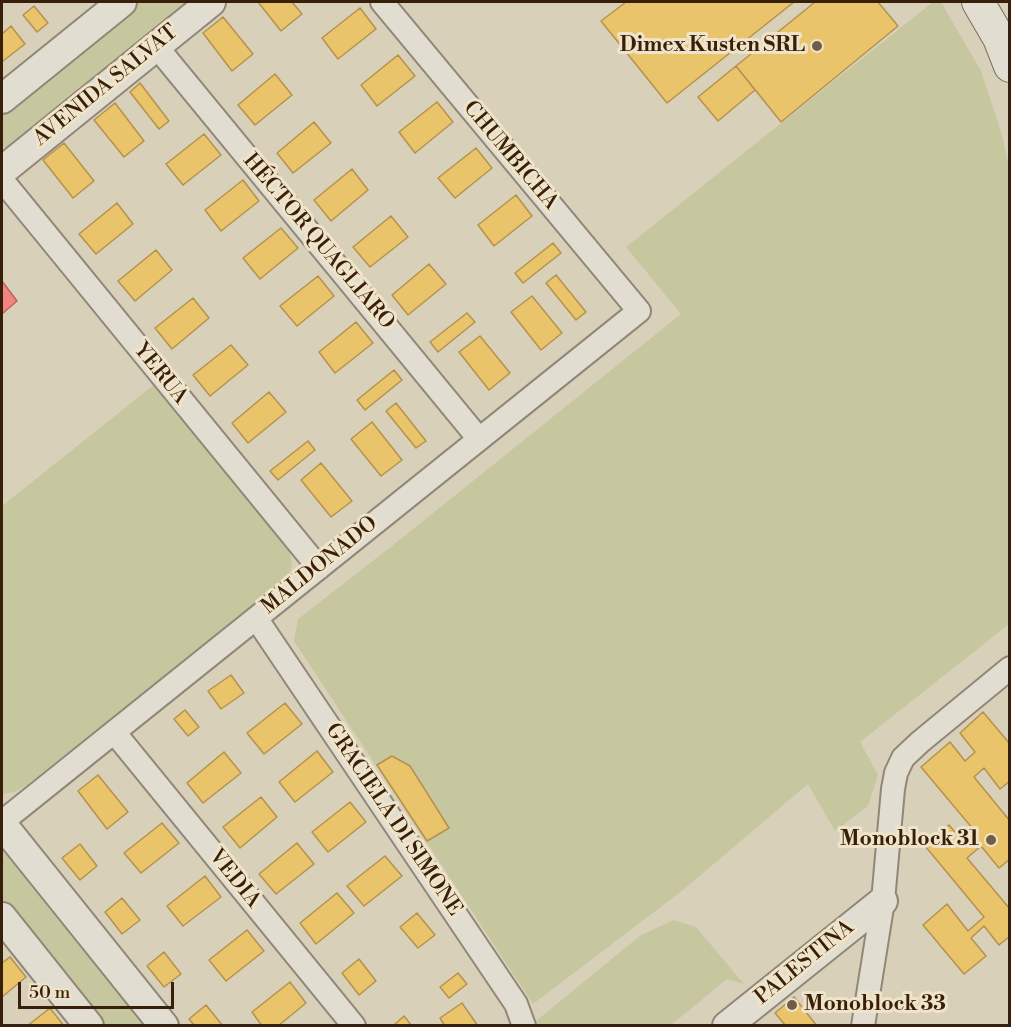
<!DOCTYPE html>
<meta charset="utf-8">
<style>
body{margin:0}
#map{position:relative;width:1011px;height:1027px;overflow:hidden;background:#d9d0b9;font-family:"Libre Bodoni",serif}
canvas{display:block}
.frame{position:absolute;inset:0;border:3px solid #381f09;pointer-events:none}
.scale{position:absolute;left:18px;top:982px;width:156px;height:27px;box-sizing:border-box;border:3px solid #381f09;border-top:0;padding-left:8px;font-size:18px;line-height:21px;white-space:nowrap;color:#381f09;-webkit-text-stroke:4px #efe4c9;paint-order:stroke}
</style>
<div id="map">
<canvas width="1011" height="1027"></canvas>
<div class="frame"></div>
<div class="scale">50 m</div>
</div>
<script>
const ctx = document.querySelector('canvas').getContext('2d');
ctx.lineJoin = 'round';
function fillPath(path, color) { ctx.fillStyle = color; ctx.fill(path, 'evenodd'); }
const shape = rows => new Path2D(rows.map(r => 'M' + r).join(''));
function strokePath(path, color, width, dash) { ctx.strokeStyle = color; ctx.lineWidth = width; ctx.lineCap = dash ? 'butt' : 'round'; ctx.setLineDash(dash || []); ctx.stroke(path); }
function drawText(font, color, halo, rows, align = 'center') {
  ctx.font = font + ' "Libre Bodoni",serif'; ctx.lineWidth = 6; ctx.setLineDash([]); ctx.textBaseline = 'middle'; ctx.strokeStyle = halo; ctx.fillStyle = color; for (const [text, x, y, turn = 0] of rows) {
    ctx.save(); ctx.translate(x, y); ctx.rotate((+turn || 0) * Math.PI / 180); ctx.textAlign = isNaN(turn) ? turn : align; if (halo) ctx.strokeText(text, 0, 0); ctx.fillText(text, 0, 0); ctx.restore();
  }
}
fillPath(shape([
 [135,2,198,2,14,148,2,147,2,110],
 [933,2,941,2,981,71,1002,135,1009,167,1009,624,860,742,878,775,868,806,835,831,808,784,683,890,533,1004,294,641,298,619,392,546,681,314,626,247],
 [156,383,280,536,290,552,292,565,289,575,279,586,24,787,14,792,3,794,2,794,2,506],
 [2,843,156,1025,101,1025,2,902],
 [674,920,696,927,744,984,727,979,671,1025,537,1025,536,1021,641,935]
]), '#c6c69f');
const homes = shape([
 [258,2,292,2,302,14,281,31,258,2],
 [626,2,794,2,667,103,601,21,626,2],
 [815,2,878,2,898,26,781,122,736,66,815,2],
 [34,6,48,23,37,32,23,15,34,6],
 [360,8,376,29,338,59,322,38,360,8],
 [223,17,253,54,232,71,203,33,223,17],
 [11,26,25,44,3,61,2,60,2,34,11,26],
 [398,55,415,76,377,106,361,85,398,55],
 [736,66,755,90,718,121,698,97,736,66],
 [275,74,292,95,255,125,238,105,275,74],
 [140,83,169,121,159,129,130,92,140,83],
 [437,102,453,122,415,153,399,132,437,102],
 [115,103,144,141,124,157,94,120,115,103],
 [314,122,331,143,293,173,277,153,314,122],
 [204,134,221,155,183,185,166,164,204,134],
 [64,143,94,181,73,198,43,160,64,143],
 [476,148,492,168,455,198,438,178,476,148],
 [352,169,368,190,331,221,314,200,352,169],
 [243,180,259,201,221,231,205,210,243,180],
 [516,195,532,216,494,246,478,225,516,195],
 [117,203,133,224,96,254,79,234,117,203],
 [391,216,408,237,370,267,353,247,391,216],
 [281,228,298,248,260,279,243,258,281,228],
 [553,243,561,253,523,283,515,273,553,243],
 [156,250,172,270,135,301,118,281,156,250],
 [429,264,446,284,408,315,392,295,429,264],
 [556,275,586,312,576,320,546,283,556,275],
 [318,276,334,296,297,326,280,306,318,276],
 [532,296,562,333,541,350,511,312,532,296],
 [193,298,209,318,172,349,155,328,193,298],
 [467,313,475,322,438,352,430,342,467,313],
 [356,322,373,343,335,373,319,352,356,322],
 [480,336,510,373,489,390,459,352,480,336],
 [231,345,248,365,210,396,193,375,231,345],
 [394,370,402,380,365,410,357,400,394,370],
 [269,392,286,412,248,443,232,423,269,392],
 [396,403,426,441,416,448,386,411,396,403],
 [372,422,402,460,381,476,351,439,372,422],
 [308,441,315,450,278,480,270,471,308,441],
 [321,463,352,501,331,517,301,480,321,463],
 [231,675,244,693,221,709,208,691,231,675],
 [285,703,302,724,264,754,247,733,285,703],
 [185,710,199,727,188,736,174,719,185,710],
 [983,712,1010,744,1010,781,1000,789,984,768,974,777,1010,821,1010,859,999,868,981,846,967,858,1010,909,1010,936,999,945,984,926,971,938,986,956,964,974,923,925,947,904,968,931,984,917,925,846,949,825,966,845,978,835,921,767,950,742,965,761,975,752,960,733,983,712],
 [317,751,333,772,295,802,279,782,317,751],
 [224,752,241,773,203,803,187,783,224,752],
 [392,756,410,766,449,828,427,841,377,765,392,756],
 [98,775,128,812,107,829,78,791,98,775],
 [261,797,277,817,240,848,223,827,261,797],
 [350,802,366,822,328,852,312,832,350,802],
 [162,823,179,843,141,873,124,853,162,823],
 [297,843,314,864,276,894,259,874,297,843],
 [80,844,97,866,80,880,62,858,80,844],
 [385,856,402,876,364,906,347,886,385,856],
 [205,876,221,897,183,926,167,906,205,876],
 [337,893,354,913,316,944,300,923,337,893],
 [122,898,140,920,122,934,105,912,122,898],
 [417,913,435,935,418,948,400,927,417,913],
 [247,930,264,951,226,981,209,960,247,930],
 [164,952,181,974,164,987,147,966,164,952],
 [10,957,26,977,2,997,2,963,10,957],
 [359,959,376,981,359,995,342,973,359,959],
 [458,973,467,984,449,998,440,987,458,973],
 [290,982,306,1003,278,1026,262,1026,252,1012,290,982],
 [794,997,817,1026,786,1026,775,1013,794,997],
 [462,1003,478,1026,445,1026,440,1018,462,1003],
 [206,1005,223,1026,195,1026,189,1019,206,1005],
 [50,1008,64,1026,27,1026,50,1008],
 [404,1016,412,1026,393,1026,404,1016]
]);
fillPath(homes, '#e9c46a');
strokePath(homes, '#b4924d', 1.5);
const health = shape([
 [2,281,17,301,2,314,2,281]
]);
fillPath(health, '#f28482');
strokePath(health, '#ba665e', 1.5);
const minor = shape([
 [156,46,479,439],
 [2,180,319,568],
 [256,618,516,1004,524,1026],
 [114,732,354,1026],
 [2,822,639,311,382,2],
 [863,1026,883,901,893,789,896,773,903,758,920,742,1010,668]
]);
const tertiary = shape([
 [2,99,122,2],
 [2,171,211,2],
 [2,824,164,1026],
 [2,917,89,1026],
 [727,1026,883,901]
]);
const secondary = shape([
 [978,2,999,38,1010,66]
]);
strokePath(minor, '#908778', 26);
strokePath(tertiary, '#908778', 32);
strokePath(secondary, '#786f60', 34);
strokePath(minor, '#e2ddd1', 22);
strokePath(tertiary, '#e2ddd1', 28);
strokePath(secondary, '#e2ddd1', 32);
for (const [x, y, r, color] of [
 [817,46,6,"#705d47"],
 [991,840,6,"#705d47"],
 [792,1005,6,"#705d47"]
]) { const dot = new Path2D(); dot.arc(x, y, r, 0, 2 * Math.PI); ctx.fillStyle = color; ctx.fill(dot); strokePath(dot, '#efe4c9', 2); }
drawText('bold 21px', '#381f09', '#efe4c9', [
 ["Dimex Kusten SRL",805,46],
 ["Monoblock 31",979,840],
 ["Monoblock 33",804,1005,"left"]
], 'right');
drawText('21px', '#381f09', '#efe4c9', [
 ["AVENIDA SALVAT",106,86,-39],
 ["CHUMBICHA",510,156,50],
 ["HÉCTOR QUAGLIARO",318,242,50],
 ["YERUA",160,374,51],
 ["MALDONADO",320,566,-39],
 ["GRACIELA DI SIMONE",393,820,56],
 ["VEDIA",234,879,51],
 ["PALESTINA",805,963,-39]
]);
</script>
